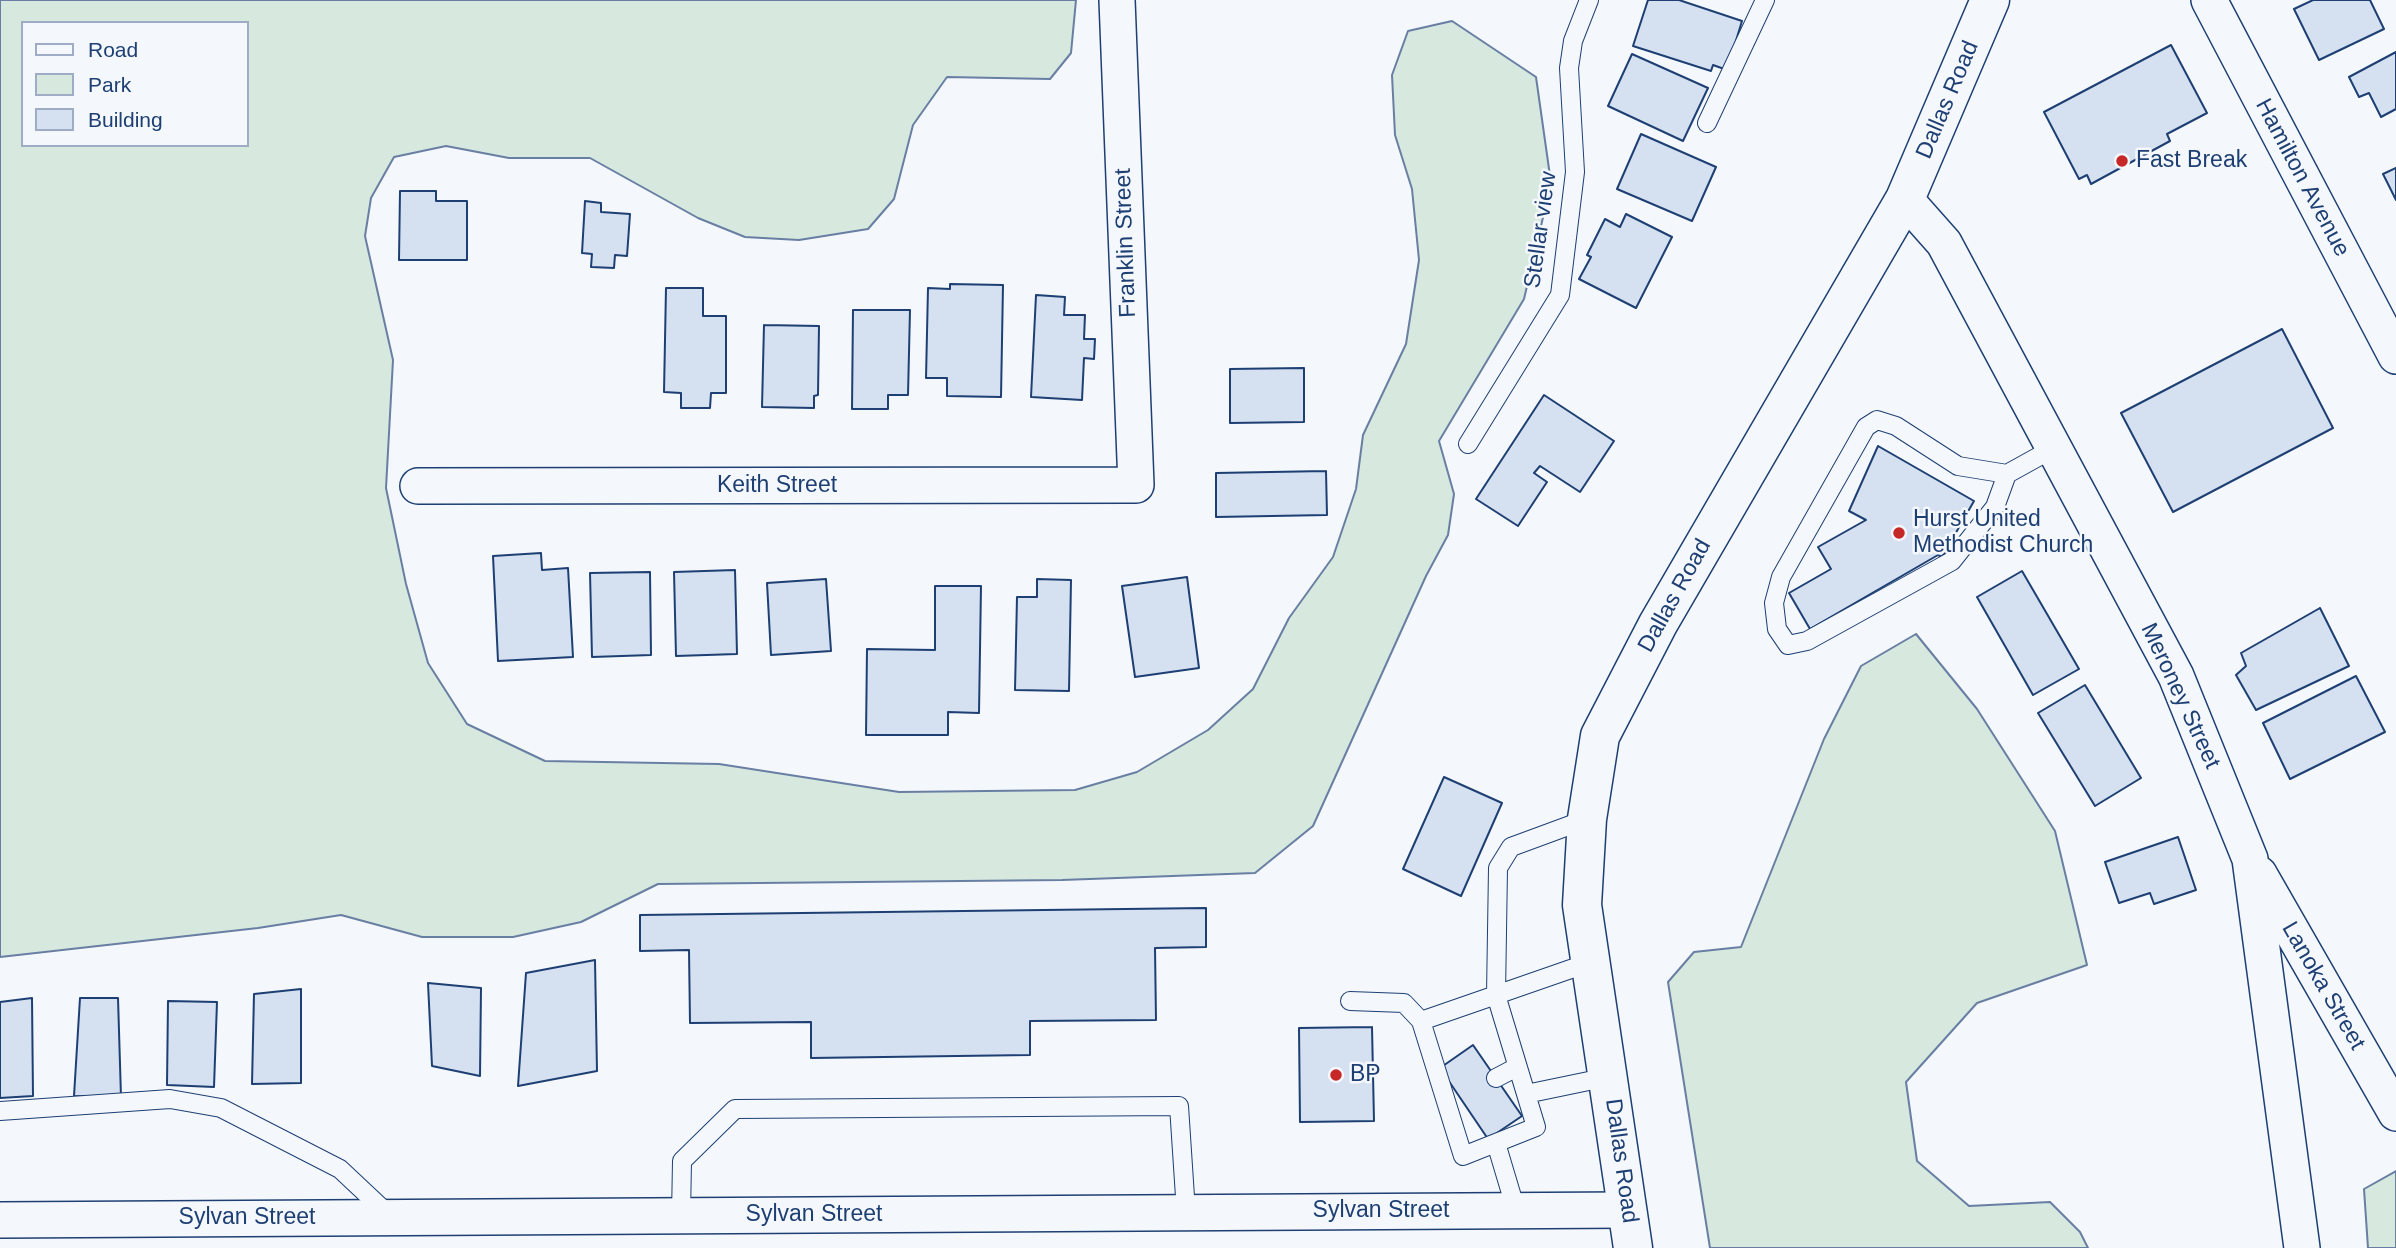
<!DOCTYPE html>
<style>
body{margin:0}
#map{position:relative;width:2396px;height:1248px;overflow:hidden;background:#f4f7fb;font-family:Arial,sans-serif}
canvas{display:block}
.legend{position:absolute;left:21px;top:21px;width:228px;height:126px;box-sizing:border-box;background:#f4f7fb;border:2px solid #9eadc5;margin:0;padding:9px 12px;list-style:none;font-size:21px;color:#1d3f73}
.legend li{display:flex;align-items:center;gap:14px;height:35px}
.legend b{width:35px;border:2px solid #9eadc5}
</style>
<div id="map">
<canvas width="2396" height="1248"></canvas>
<ul class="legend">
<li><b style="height:9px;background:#f4f7fb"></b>Road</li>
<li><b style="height:19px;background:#d7e8df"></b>Park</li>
<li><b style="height:19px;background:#d5e0f0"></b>Building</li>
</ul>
</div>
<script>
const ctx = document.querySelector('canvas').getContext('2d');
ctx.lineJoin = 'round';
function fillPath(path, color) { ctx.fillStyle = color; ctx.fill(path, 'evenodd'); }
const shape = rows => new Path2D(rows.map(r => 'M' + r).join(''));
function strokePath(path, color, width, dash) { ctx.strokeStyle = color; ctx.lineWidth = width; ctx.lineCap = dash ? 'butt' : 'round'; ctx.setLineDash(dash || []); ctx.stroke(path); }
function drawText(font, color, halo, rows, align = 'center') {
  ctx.font = font + ' Arial,sans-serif'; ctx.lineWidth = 5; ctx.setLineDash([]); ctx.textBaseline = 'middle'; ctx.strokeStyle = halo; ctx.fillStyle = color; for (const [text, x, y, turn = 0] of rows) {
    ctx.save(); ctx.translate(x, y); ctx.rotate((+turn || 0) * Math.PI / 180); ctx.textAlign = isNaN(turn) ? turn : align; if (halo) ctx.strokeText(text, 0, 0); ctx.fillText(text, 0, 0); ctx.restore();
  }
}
const green = shape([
 [0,0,1076,0,1071,53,1050,79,947,77,913,125,894,199,868,229,799,240,745,237,698,218,590,158,509,158,446,146,394,157,371,198,365,236,393,360,386,488,406,584,428,663,467,724,545,761,719,764,899,792,1075,790,1137,772,1208,730,1253,689,1289,618,1333,557,1356,489,1363,435,1406,344,1419,260,1412,189,1395,135,1392,75,1408,31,1452,21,1536,77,1551,183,1524,299,1439,441,1454,494,1448,535,1426,576,1313,826,1255,873,1062,880,658,884,581,922,513,937,422,937,341,915,258,928,0,957,0,0],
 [23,23,247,23,247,145,23,145,23,23],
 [1916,634,1977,709,2055,831,2087,965,1977,1003,1906,1082,1917,1161,1969,1206,2050,1202,2080,1232,2088,1248,1710,1248,1668,982,1694,952,1741,947,1824,739,1861,666,1916,634],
 [2396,1171,2396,1248,2368,1248,2364,1189,2396,1171]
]);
fillPath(green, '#d7e8df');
strokePath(green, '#687fa3', 2);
const building = shape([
 [1648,0,1679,0,1742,21,1727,70,1713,65,1711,71,1633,46,1648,0],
 [2313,0,2370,0,2384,29,2319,60,2294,9,2313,0],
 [2171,45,2207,113,2167,134,2170,141,2091,184,2087,175,2079,179,2044,112,2171,45],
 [2396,52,2396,109,2381,117,2369,93,2359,97,2349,77,2396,52],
 [1632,54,1708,88,1683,141,1608,106,1632,54],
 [1641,134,1716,167,1692,221,1617,189,1641,134],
 [2396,168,2396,200,2383,174,2396,168],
 [400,191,436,191,436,201,467,201,467,260,399,260,400,191],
 [585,201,601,203,601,212,630,214,627,256,615,255,614,268,591,267,592,254,582,253,585,201],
 [1626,214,1672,237,1636,308,1579,279,1591,257,1587,255,1605,219,1620,227,1626,214],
 [950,284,1003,285,1001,397,947,396,947,378,926,378,928,288,950,289,950,284],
 [666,288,703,288,703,316,726,316,726,393,711,393,710,408,681,408,681,393,664,392,666,288],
 [1036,295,1065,297,1064,315,1085,315,1084,339,1095,339,1094,359,1084,358,1082,400,1031,397,1036,295],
 [853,310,910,310,908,395,888,395,888,409,852,409,853,310],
 [764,325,819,326,818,395,814,396,814,408,762,407,764,325],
 [2282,329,2333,428,2173,512,2121,413,2282,329],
 [1304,368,1304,422,1230,423,1230,369,1304,368],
 [1544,395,1614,441,1580,492,1540,466,1534,473,1547,482,1518,526,1476,499,1544,395],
 [1878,446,1974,501,1942,557,1938,555,1810,629,1789,593,1831,569,1818,547,1866,520,1849,511,1878,446],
 [1326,471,1327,515,1216,517,1216,473,1326,471],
 [541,553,542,570,568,568,573,657,498,661,493,556,541,553],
 [735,570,737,654,676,656,674,572,735,570],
 [2022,571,2079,669,2033,695,1977,597,2022,571],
 [650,572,651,655,592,657,590,573,650,572],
 [1187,577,1199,668,1135,677,1122,586,1187,577],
 [826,579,831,651,771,655,767,583,826,579],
 [1037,579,1071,580,1069,691,1015,690,1017,597,1037,597,1037,579],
 [935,586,981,586,979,713,948,712,948,735,866,735,867,649,935,650,935,586],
 [2320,608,2349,666,2256,710,2236,675,2246,666,2241,653,2320,608],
 [2356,676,2385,732,2290,779,2263,723,2356,676],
 [2085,685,2141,778,2095,806,2038,713,2085,685],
 [1444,777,1502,803,1461,896,1403,869,1444,777],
 [2178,837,2196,890,2154,904,2150,893,2119,903,2105,862,2178,837],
 [1206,908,1206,947,1155,948,1156,1020,1030,1021,1030,1055,811,1058,811,1022,690,1023,689,950,640,951,640,915,1206,908],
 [595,960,597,1071,518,1086,526,973,595,960],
 [428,983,481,988,480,1076,432,1066,428,983],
 [301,989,301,1083,252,1084,254,994,301,989],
 [32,998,33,1096,0,1098,0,1002,32,998],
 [80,998,118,998,121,1097,74,1096,80,998],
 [168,1001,217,1002,214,1087,167,1085,168,1001],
 [1372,1027,1374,1121,1300,1122,1299,1028,1372,1027],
 [1473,1045,1522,1116,1488,1139,1440,1068,1473,1045]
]);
fillPath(building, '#d5e0f0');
strokePath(building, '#1d3f73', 2);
const lane = shape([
 [1707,123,1765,0],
 [1468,444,1560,295,1575,172,1569,68,1573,41,1589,0],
 [2007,474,1995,507,1952,561,1807,641,1788,645,1777,629,1774,603,1781,577,1866,427,1877,420,1896,426,1958,466,2007,474,2054,448],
 [1587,819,1511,847,1498,868,1496,995,1536,1127,1463,1156,1421,1021,1496,995,1591,962],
 [1350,1001,1404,1003,1421,1021],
 [1496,1078,1517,1067],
 [1526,1094,1608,1077],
 [0,1111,170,1099,221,1108,340,1169,389,1215],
 [1496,1143,1516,1210],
 [681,1216,682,1161,735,1109,1179,1106,1186,1212]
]);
const street = shape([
 [2209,0,2396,356],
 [1905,199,1944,243,2176,676,2250,859,2302,1248],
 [418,486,1136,485,1117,0],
 [2259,874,2396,1113],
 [0,1220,1627,1210]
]);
const secondary = shape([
 [1633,1248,1582,905,1587,819,1600,736,1658,624,1905,199,1990,0]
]);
strokePath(lane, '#1d3f73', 20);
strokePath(street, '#1d3f73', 38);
strokePath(secondary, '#1d3f73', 41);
strokePath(lane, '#f4f7fb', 18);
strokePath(street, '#f4f7fb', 35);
strokePath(secondary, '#f4f7fb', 38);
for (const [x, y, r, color] of [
 [2122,161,7,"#c62828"],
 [1899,533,7,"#c62828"],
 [1336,1075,7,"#c62828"]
]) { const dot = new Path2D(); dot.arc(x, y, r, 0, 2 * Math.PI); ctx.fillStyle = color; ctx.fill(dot); strokePath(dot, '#f4f7fb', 2.5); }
drawText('23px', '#1d3f73', '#f4f7fb', [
 ["Dallas Road",1948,100,-67],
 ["Hamilton Avenue",2302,178,62],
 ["Stellar view",1541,230,-82],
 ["Franklin Street",1126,243,-92],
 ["Keith Street",777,486],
 ["Dallas Road",1675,596,-61],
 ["Meroney Street",2180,696,65],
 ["Lanoka Street",2323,986,60],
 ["Dallas Road",1621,1161,82],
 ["Sylvan Street",1381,1211],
 ["Sylvan Street",814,1215],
 ["Sylvan Street",247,1218]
]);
drawText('23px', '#1d3f73', '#f4f7fb', [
 ["Fast Break",2136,161],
 ["Hurst United",1913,520],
 ["Methodist Church",1913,546],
 ["BP",1350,1075]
], 'left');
</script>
